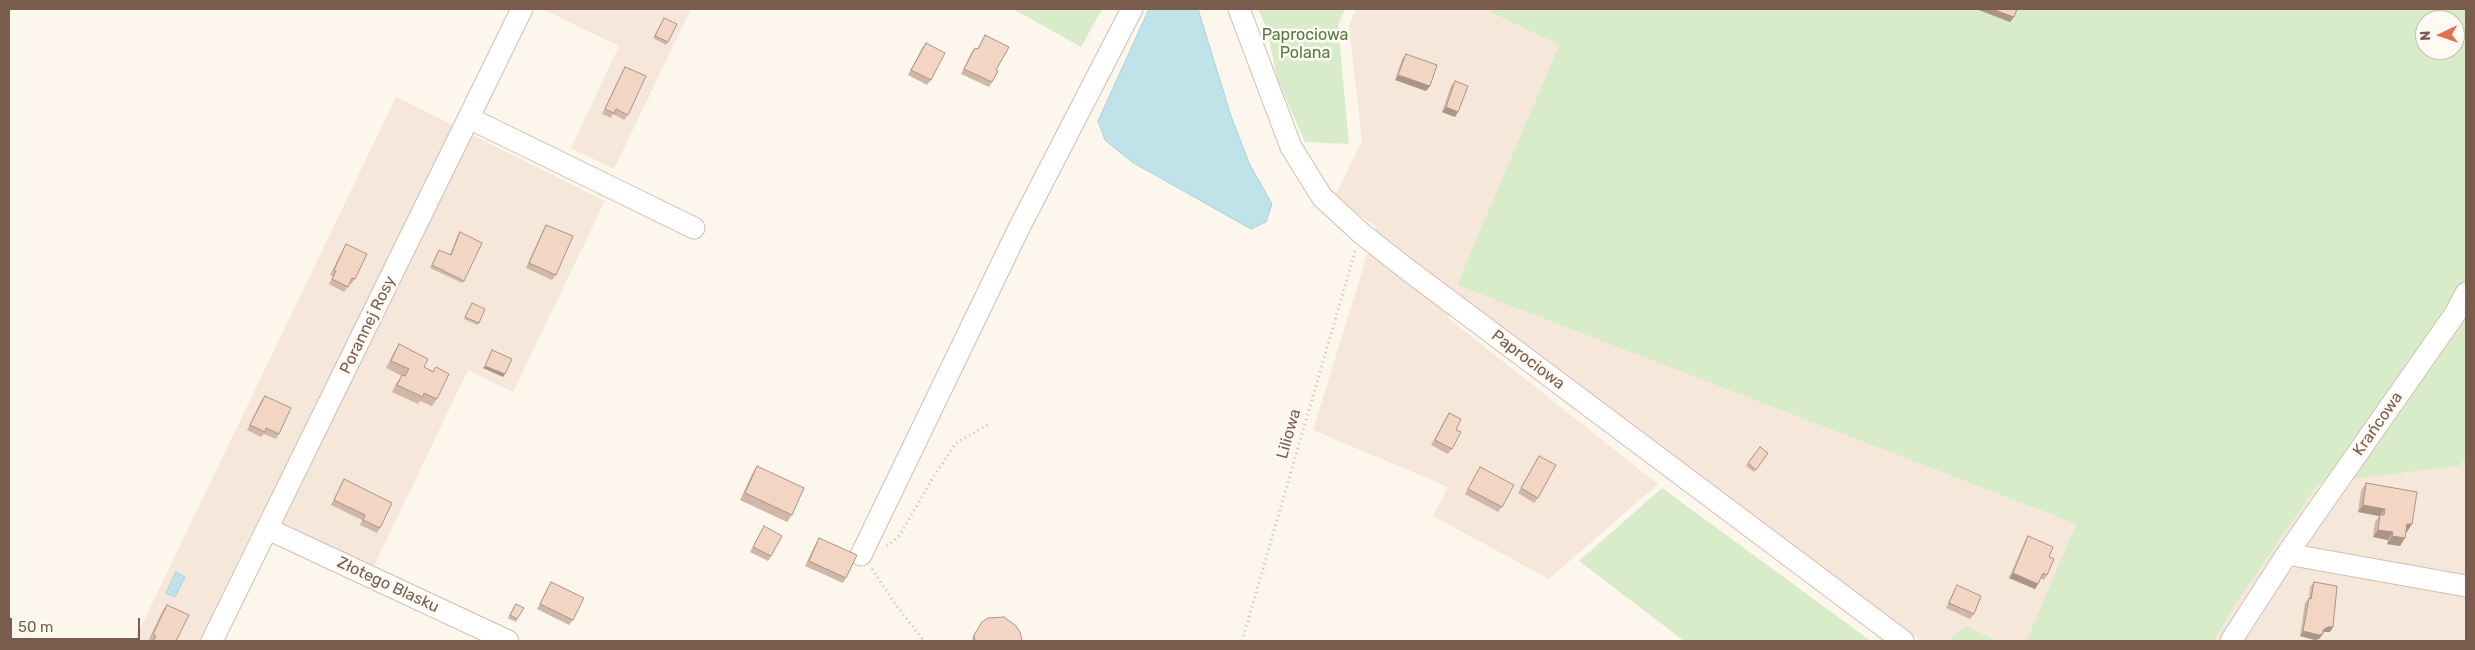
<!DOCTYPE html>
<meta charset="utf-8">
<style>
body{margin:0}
#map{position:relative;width:2475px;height:650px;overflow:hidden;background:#fdf6ec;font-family:Rubik,sans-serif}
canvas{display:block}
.frame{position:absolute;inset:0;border:10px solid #7a5c4d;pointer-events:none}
.north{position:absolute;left:2415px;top:10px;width:50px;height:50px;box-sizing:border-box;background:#fffaf3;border:1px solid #cabbb1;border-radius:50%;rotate:267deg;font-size:14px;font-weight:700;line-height:20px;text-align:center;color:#7a5c4d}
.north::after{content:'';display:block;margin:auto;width:18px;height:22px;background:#e76f51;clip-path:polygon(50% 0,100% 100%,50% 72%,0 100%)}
.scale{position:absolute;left:10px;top:618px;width:130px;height:22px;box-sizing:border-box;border:2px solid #7a5c4d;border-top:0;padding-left:6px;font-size:15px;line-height:18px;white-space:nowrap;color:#7a5c4d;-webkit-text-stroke:4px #fffaf3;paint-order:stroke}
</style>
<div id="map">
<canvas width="2475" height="650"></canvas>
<div class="frame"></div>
<div class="north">N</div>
<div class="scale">50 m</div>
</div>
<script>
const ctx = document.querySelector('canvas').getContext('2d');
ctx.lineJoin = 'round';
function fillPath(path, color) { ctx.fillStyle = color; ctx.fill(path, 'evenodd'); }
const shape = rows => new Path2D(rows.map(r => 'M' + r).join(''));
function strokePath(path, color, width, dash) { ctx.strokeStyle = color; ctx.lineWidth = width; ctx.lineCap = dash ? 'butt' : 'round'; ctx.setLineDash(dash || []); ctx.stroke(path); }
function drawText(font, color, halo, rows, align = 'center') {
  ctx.font = font + ' Rubik,sans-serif'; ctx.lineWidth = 5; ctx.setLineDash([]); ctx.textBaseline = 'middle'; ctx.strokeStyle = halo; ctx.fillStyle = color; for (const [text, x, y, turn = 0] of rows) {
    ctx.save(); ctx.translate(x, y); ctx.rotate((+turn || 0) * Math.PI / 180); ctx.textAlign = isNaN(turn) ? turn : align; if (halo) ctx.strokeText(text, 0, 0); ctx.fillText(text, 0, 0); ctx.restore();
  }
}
fillPath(shape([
 [542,9,691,9,614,169,571,148,619,46],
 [1356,9,1484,9,1559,45,1458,285,2076,524,2026,641,1997,641,1965,625,1948,641,1921,641,1455,294,1448,318,1658,484,1549,579,1433,516,1448,487,1313,430,1376,226,1334,198,1362,141,1349,26],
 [396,97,605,201,513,392,468,370,373,568,262,512,199,641,134,641],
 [2466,457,2466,641,2214,641,2237,602,2319,483,2460,466]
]), '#f5e8da');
fillPath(shape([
 [1013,9,1102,9,1081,47],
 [1258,9,1345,9,1338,25,1349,144,1305,142,1277,78,1267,29],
 [1484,9,2466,9,2466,457,2460,466,2319,483,2237,602,2214,641,2026,641,2076,524,1457,285,1559,45],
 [2425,20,2455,20,2455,50,2425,50],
 [1662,488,1871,641,1684,641,1579,561],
 [1965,625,1997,641,1948,641]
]), '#d8ecc9');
const water = shape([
 [1149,9,1198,9,1231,116,1249,163,1272,204,1266,222,1251,229,1132,162,1105,140,1098,121,1149,9],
 [176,572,185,577,175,597,166,593,176,572]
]);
fillPath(water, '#bfe3e8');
strokePath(water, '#a5d3da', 1);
const minor = shape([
 [1239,9,1291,147,1322,197,1361,233,1404,267,1903,641],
 [469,118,694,228],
 [268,529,508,641],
 [2287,554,2466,586],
 [861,555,1019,228,1132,9],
 [212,641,522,9],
 [2231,641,2287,554,2455,314,2466,293]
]);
strokePath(minor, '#d1beb0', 23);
strokePath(shape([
 [887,546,900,535,934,476,956,443,991,423],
 [872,569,895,604,924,641],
 [1242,641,1355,251]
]), '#d9b8a5', 3, [1, 4]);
strokePath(minor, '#fff', 21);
fillPath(shape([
 [664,18,668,42,666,45,653,38],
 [985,35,996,70,992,82,989,87,961,74,971,53,975,48,977,49],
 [926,43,931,80,927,85,908,75,922,48],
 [1406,54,1430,86,1426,91,1395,80,1402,59],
 [625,67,628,115,624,120,613,114,611,118,602,114,622,72],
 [1455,81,1455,117,1442,112,1451,86],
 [546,225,556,275,552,280,526,268,543,230],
 [460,232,464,281,462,283,430,268,439,250,450,255,458,234],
 [346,244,355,279,351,284,350,284,344,292,329,284,333,276,330,275,343,249],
 [472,303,479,323,477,325,464,319],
 [399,344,424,367,433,371,436,367,437,399,432,406,420,401,418,404,392,392,397,382,402,376,386,368,394,352],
 [265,396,279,434,276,439,264,434,261,437,247,430,261,401],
 [1449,413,1456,430,1452,449,1448,454,1431,445,1446,418],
 [1760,447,1768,453,1754,472,1746,466],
 [1539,456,1538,498,1534,503,1518,493],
 [757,466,792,515,787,522,740,500,752,474],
 [1480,467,1502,507,1498,512,1465,494],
 [344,479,380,528,377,533,360,525,362,520,331,505,341,484],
 [2366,483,2407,532,2406,532,2405,538,2400,546,2387,544,2388,540,2373,537,2375,522,2379,516,2358,512,2361,491],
 [764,526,771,556,768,561,750,552],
 [2028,536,2049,557,2047,575,2044,580,2040,578,2038,584,2035,589,2009,578,2025,541],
 [819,538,846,578,843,583,805,566,816,543],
 [551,582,573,620,569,625,537,609,548,587],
 [2314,582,2330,632,2324,632,2319,639,2315,640,2300,636,2305,603,2309,598,2310,587],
 [1957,585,1974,614,1970,619,1946,608,1954,590],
 [167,605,176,641,152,641,149,639,163,610],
 [514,606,517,619,516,622,508,618],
 [982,622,1021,641,973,641,972,638]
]), '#d1b7a8');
fillPath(shape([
 [1976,9,1992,9,2014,17,2010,22],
 [1398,75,1430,86,1426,91,1395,80],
 [1446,107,1458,112,1455,117,1442,112],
 [485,366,505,374,503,377,483,368],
 [2363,505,2385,509,2379,516,2358,512],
 [2407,524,2412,524,2407,532,2402,531],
 [2378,530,2393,532,2388,540,2373,537],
 [2392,536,2405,538,2400,546,2387,544],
 [2013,573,2038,584,2035,589,2009,578],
 [2328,627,2333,627,2330,632,2324,632,2320,634,2323,634,2319,639,2315,640,2300,636,2303,631,2323,630]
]), '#aa9588');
const building = shape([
 [1992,9,2017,9,2014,17,1992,9],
 [664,18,677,24,668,42,655,36,664,18],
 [985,35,1009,47,996,70,998,71,992,82,964,69,975,48,978,49,985,35],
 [926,43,945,53,931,80,911,70,926,43],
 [1406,54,1437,65,1430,86,1398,75,1406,54],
 [625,67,646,76,628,115,616,109,614,113,605,109,625,67],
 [1455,81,1468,86,1458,112,1446,107,1455,81],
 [546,225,573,236,556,275,529,263,546,225],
 [460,232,482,243,464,281,432,265,439,250,451,255,460,232],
 [346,244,367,254,355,279,352,278,348,287,332,279,336,271,334,270,346,244],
 [472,303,485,309,479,323,465,317,472,303],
 [399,344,428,359,424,367,433,372,436,367,449,374,437,399,424,393,423,397,397,385,402,375,405,376,409,369,391,361,399,344],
 [492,350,512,359,505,374,485,366,492,350],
 [265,396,291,408,279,434,266,428,265,432,250,425,265,396],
 [1449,413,1461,419,1456,430,1461,432,1452,449,1435,440,1449,413],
 [1760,447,1768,453,1756,470,1748,463,1760,447],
 [1539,456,1556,465,1538,498,1521,488,1539,456],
 [757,466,804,488,792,515,745,493,757,466],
 [1480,467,1514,485,1502,507,1468,489,1480,467],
 [344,479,392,503,380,528,363,520,365,515,334,500,344,479],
 [2366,483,2417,492,2412,524,2407,524,2405,538,2392,536,2393,532,2378,530,2380,514,2384,515,2385,509,2363,505,2366,483],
 [764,526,782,536,771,556,753,547,764,526],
 [2028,536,2053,547,2049,557,2054,559,2047,575,2043,573,2038,584,2013,573,2028,536],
 [819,538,857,555,846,578,809,561,819,538],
 [551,582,584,598,573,620,540,604,551,582],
 [2314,582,2337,586,2333,627,2328,627,2323,630,2323,634,2319,635,2303,631,2309,598,2311,599,2314,582],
 [1957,585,1981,596,1974,614,1949,603,1957,585],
 [516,604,524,608,517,619,510,615,516,604],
 [167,605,189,615,176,641,153,641,156,636,153,634,167,605],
 [1004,617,1016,626,1020,632,1022,640,1021,641,975,641,974,635,982,622,988,618,1004,617]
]);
fillPath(building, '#f3d5c3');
strokePath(building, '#aa9588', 1);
drawText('16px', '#537a41', '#fffaf3', [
 ["Paprociowa",1305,35],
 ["Polana",1305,53]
]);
drawText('16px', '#7a5c4d', '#fffaf3', [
 ["Porannej Rosy",368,325,-64],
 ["Paprociowa",1528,360,37],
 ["Krańcowa",2378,424,-55],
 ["Liliowa",1289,434,-74],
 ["Złotego Blasku",388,585,25]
]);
</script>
